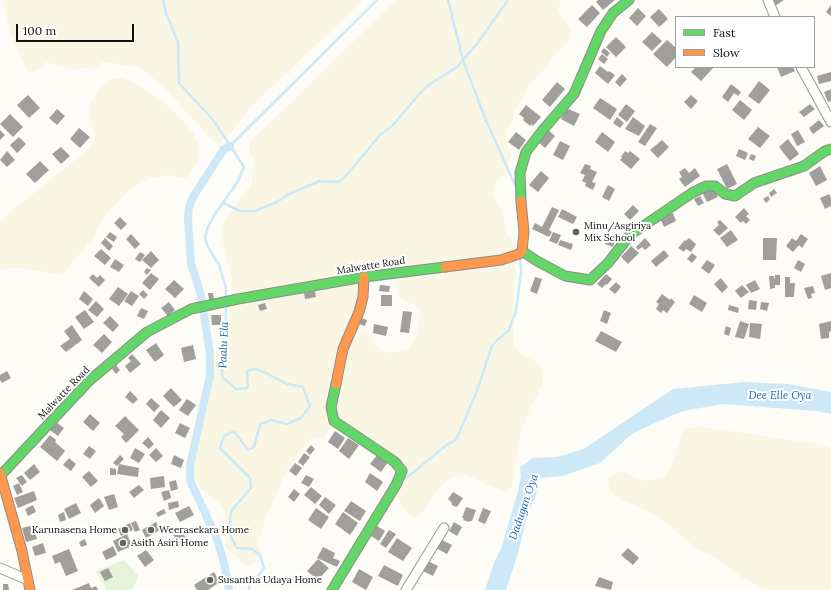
<!DOCTYPE html>
<style>
body{margin:0}
#map{position:relative;width:831px;height:590px;overflow:hidden;background:#fdfcf7;font-family:Lora,serif}
canvas{display:block}
.legend{position:absolute;left:675px;top:16px;width:140px;height:52px;box-sizing:border-box;background:#fff;border:1px solid #a0a0a0;margin:0;padding:5px 7px;list-style:none;font-size:12px;color:#111}
.legend li{display:flex;align-items:center;gap:8px;height:20px}
.legend b{width:20px;border:1px solid #a0a0a0}
.scale{position:absolute;left:16px;top:24px;width:118px;height:18px;box-sizing:border-box;border:2px solid #111;border-top:0;padding-left:5px;font-size:12px;line-height:14px;white-space:nowrap;color:#111;-webkit-text-stroke:3px #fff;paint-order:stroke}
</style>
<div id="map">
<canvas width="831" height="590"></canvas>
<ul class="legend">
<li><b style="height:5px;background:#63d668"></b>Fast</li>
<li><b style="height:5px;background:#ff974d"></b>Slow</li>
</ul>
<div class="scale">100 m</div>
</div>
<script>
const ctx = document.querySelector('canvas').getContext('2d');
ctx.lineJoin = 'round';
function fillPath(path, color) { ctx.fillStyle = color; ctx.fill(path, 'evenodd'); }
const shape = rows => new Path2D(rows.map(r => 'M' + r).join(''));
function strokePath(path, color, width, dash) { ctx.strokeStyle = color; ctx.lineWidth = width; ctx.lineCap = dash ? 'butt' : 'round'; ctx.setLineDash(dash || []); ctx.stroke(path); }
function drawText(font, color, halo, rows, align = 'center') {
  ctx.font = font + ' Lora,serif'; ctx.lineWidth = 4; ctx.setLineDash([]); ctx.textBaseline = 'middle'; ctx.strokeStyle = halo; ctx.fillStyle = color; for (const [text, x, y, turn = 0] of rows) {
    ctx.save(); ctx.translate(x, y); ctx.rotate((+turn || 0) * Math.PI / 180); ctx.textAlign = isNaN(turn) ? turn : align; if (halo) ctx.strokeText(text, 0, 0); ctx.fillText(text, 0, 0); ctx.restore();
  }
}
fillPath(shape([
 [3,0,363,0,249,109,231,133,218,143,210,138,163,86,139,67,102,62,99,67,73,69,46,62,41,68,32,73,27,70,10,32],
 [396,0,561,0,558,10,572,30,568,42,557,52,548,65,528,87,514,111,513,120,508,128,505,139,511,155,506,174,495,183,492,195,502,210,507,234,522,251,514,257,516,272,514,289,513,344,523,356,534,360,542,368,543,384,529,410,520,437,512,486,506,493,466,475,455,476,446,481,433,496,423,512,416,519,410,516,403,508,398,499,396,485,402,471,334,421,324,437,310,439,285,474,267,515,258,541,261,553,255,561,248,567,225,547,226,536,225,513,219,503,200,489,195,478,193,470,211,392,218,341,221,334,229,324,232,278,221,236,224,221,252,183,253,159,249,150,250,142],
 [398,273,397,290,400,298,414,305,420,311,418,335,409,348,391,353,379,349,372,343,371,335,366,331,359,332,352,331,364,277],
 [123,78,140,86,161,100,179,116,194,134,200,149,198,162,189,176,184,178,169,175,150,178,129,190,108,212,92,239,62,275,22,268,0,269,0,222,15,208,84,153,95,140,94,131,89,116,91,103,99,89,109,80],
 [703,427,818,444,831,448,831,590,767,590,744,579,722,562,697,549,659,517,648,511,621,500,609,491,608,478,620,471,645,481,665,477,672,465,684,428]
]), '#f9f7e4');
fillPath(shape([
 [124,560,138,576,135,585,129,590,106,590,96,571]
]), '#e7f3d7');
fillPath(shape([
 [744,382,787,384,831,392,831,414,816,411,723,404,683,411,657,422,632,434,600,463,563,476,539,478,535,499,529,509,518,553,506,590,485,590,494,563,502,546,518,491,521,476,520,467,533,458,557,457,584,449,673,389]
]), '#cde8f7');
strokePath(shape([
 [163,0,166,13,178,42,179,83,214,121,244,167,238,181,215,214,207,229,205,238,208,247,219,265,226,288,226,298],
 [448,0,463,60,485,118,515,185],
 [230,146,377,0],
 [223,203,240,211,255,211,277,202,289,194,320,181,338,182,345,177,380,135,392,126,423,90,433,82,457,67,463,60,477,44,508,0],
 [226,305,226,317,222,351,222,377,236,389,248,388,247,371,254,369,264,372,287,384,303,387,310,406,301,418,287,424,271,420,260,424,254,447,248,450,234,431,224,436,220,448,250,478,251,488,232,510,230,518,231,537,237,548,252,549,260,555,264,568,259,575,250,582,249,590],
 [405,479,448,444,456,440,475,396,492,346,497,340,509,330,516,311,521,272,520,257]
]), '#cde8f7', 2.5);
strokePath(shape([
 [229,590,224,563,217,539,190,480,190,465,210,376,210,354,201,296,197,282,191,264,188,219,189,207,193,197,224,149,230,146]
]), '#cde8f7', 8);
fillPath(shape([
 [598,0,615,0,603,10,596,2],
 [770,0,784,0,775,6],
 [592,5,600,13,587,27,578,19],
 [831,5,831,16,826,12],
 [638,8,646,16,637,26,629,18],
 [659,9,668,19,659,27,650,17],
 [652,32,662,41,652,51,642,42],
 [616,37,626,47,616,57,606,47],
 [667,40,676,48,676,57,667,67,653,54],
 [604,48,610,53,607,57,601,52],
 [602,54,608,59,604,64,598,59],
 [600,66,608,72,609,71,615,75,608,84,595,73],
 [696,67,714,67,701,81,691,72],
 [777,67,793,67,795,71,781,77],
 [831,72,831,81,819,84,817,76],
 [622,74,627,79,620,87,615,82],
 [759,81,770,90,759,104,748,96],
 [557,82,565,89,550,107,542,100],
 [731,84,741,92,738,96,734,93,728,102,722,97],
 [831,89,831,101,828,102,824,92],
 [28,95,40,108,29,118,17,105],
 [691,95,698,101,691,109,684,102],
 [600,98,617,109,610,120,593,108],
 [740,100,752,110,744,120,732,110],
 [626,104,635,111,627,122,618,115],
 [810,104,815,109,804,117,799,112],
 [526,105,541,117,533,126,531,124,530,126,523,120,524,118,519,114],
 [566,108,580,114,574,126,561,119],
 [57,109,65,116,57,125,49,118],
 [10,114,23,127,13,137,0,124],
 [617,117,624,123,620,128,613,123],
 [633,117,645,126,639,136,625,129],
 [819,120,824,126,813,134,809,128],
 [650,124,657,128,645,146,638,142],
 [758,127,770,136,760,148,748,139],
 [79,128,90,137,80,148,70,139],
 [547,129,555,136,545,148,537,141],
 [0,130,5,135,0,140],
 [798,130,805,142,797,146,791,134],
 [516,132,526,140,519,150,508,142],
 [602,132,615,142,608,152,595,142],
 [19,137,26,144,17,153,10,145],
 [788,139,799,154,790,161,779,147],
 [662,140,669,147,658,158,650,150],
 [560,141,570,146,563,160,553,155],
 [61,147,70,156,61,164,52,154],
 [739,149,748,153,745,160,736,156],
 [7,151,15,160,7,167,0,160],
 [625,151,628,153,630,151,640,159,631,169,620,160,622,158,621,157],
 [751,154,756,156,754,161,749,159],
 [40,161,49,170,35,183,26,174],
 [585,164,591,166,590,169,597,172,592,182,596,183,593,190,585,186,586,183,582,181,585,175,580,173],
 [727,164,737,184,727,189,717,169],
 [820,166,827,180,816,186,809,173],
 [685,168,689,173,695,168,700,176,685,187,679,179,682,177,679,172],
 [541,171,549,178,538,192,529,185],
 [608,185,615,189,609,201,602,197],
 [713,187,718,197,707,202,702,192],
 [774,189,777,193,771,197,769,193],
 [829,194,831,198,831,206,825,209,820,198],
 [700,196,704,203,698,206,694,199],
 [768,196,770,199,766,203,763,199],
 [633,205,639,211,630,220,624,214],
 [552,207,559,210,549,230,552,232,549,237,532,229,535,223,542,227],
 [744,208,749,214,746,216,750,220,746,224,743,221,741,223,735,217],
 [562,209,577,217,573,224,558,217],
 [673,213,676,221,664,227,660,218],
 [120,217,127,224,121,230,114,223],
 [720,220,728,228,719,236,713,230,719,225,717,222],
 [731,230,738,240,727,247,720,238],
 [110,232,117,237,114,242,106,237],
 [553,232,561,235,557,244,549,241],
 [131,234,140,244,135,249,126,239],
 [609,234,617,237,613,247,605,244],
 [801,234,808,239,802,248,799,245,793,252,786,246,792,238,796,241],
 [105,238,113,246,109,251,101,243],
 [645,238,651,245,645,250,642,247,638,250,636,247],
 [689,238,696,244,695,246,691,252,686,249,684,252,678,248,685,240,686,241],
 [763,238,777,238,776,260,763,260],
 [560,240,573,244,571,250,558,245],
 [631,246,639,253,628,264,621,257],
 [101,249,111,258,105,265,94,256],
 [664,250,669,256,656,267,651,261],
 [151,251,159,260,151,268,142,260],
 [140,252,145,255,140,262,135,259],
 [692,253,697,257,692,263,687,259],
 [115,259,124,265,119,272,110,267],
 [707,260,715,265,709,274,701,268],
 [798,260,805,264,801,272,794,268],
 [147,268,151,270,147,275,144,272],
 [151,273,159,279,150,290,142,283],
 [831,273,831,288,825,290,821,276],
 [93,274,97,278,100,275,105,280,99,287,89,278],
 [606,274,612,279,607,285,606,284,602,288,597,284],
 [775,275,780,275,780,285,775,285,775,288,770,289,769,276,774,276,775,280],
 [535,277,542,279,537,294,530,291],
 [785,277,790,277,790,283,795,283,794,297,785,297],
 [721,278,728,287,722,293,714,284],
 [174,280,184,289,175,298,165,289],
 [755,280,760,289,751,293,746,285],
 [616,282,621,287,615,294,609,289],
 [380,285,390,286,389,292,379,291],
 [742,285,749,292,741,298,735,291],
 [813,286,815,293,811,294,812,298,808,299,804,288],
 [118,287,128,294,119,306,109,299],
 [143,290,148,295,144,299,139,294],
 [84,291,93,299,88,306,79,299],
 [131,291,139,296,132,306,124,301],
 [315,291,316,297,305,299,304,293],
 [208,293,213,293,214,299,209,300],
 [662,294,670,300,671,298,675,302,667,313,663,310,661,313,656,309,659,304,656,302],
 [381,295,392,295,392,306,381,306],
 [694,295,707,303,702,312,689,304],
 [749,300,757,301,756,310,748,309],
 [96,301,104,309,97,317,88,310],
 [169,302,175,310,168,316,161,308],
 [761,302,769,303,767,311,760,309],
 [265,303,267,309,260,311,258,305],
 [729,305,739,308,738,313,728,310],
 [141,308,148,311,144,319,137,316],
 [85,310,94,322,84,329,75,317],
 [604,310,611,313,607,324,600,321],
 [403,311,412,312,409,333,400,332],
 [211,315,221,315,221,325,212,325],
 [110,316,119,325,113,332,103,323],
 [361,318,367,320,365,326,359,324],
 [740,321,749,324,744,339,735,337],
 [831,321,831,331,829,332,829,338,821,339,819,324],
 [750,323,762,324,760,339,749,337],
 [374,324,388,327,386,336,373,333],
 [72,325,82,340,66,352,60,346,70,339,64,331],
 [726,326,731,328,729,336,724,334],
 [601,331,622,342,616,352,595,341],
 [104,334,112,342,102,353,93,345],
 [156,343,164,355,155,362,146,350],
 [193,345,196,359,184,362,181,348],
 [132,354,141,364,130,373,125,366,131,361,128,358],
 [116,365,120,370,116,374,112,369],
 [7,371,11,378,2,383,0,380,0,375],
 [171,388,182,400,174,407,163,396],
 [130,391,138,399,133,404,125,397],
 [151,398,160,406,154,412,146,404],
 [187,399,196,405,188,416,179,410],
 [161,410,170,418,161,428,153,420],
 [90,414,100,423,93,431,83,422],
 [125,416,139,430,126,443,121,437,124,434,115,426],
 [56,422,64,428,58,436,50,430],
 [180,423,190,428,185,438,175,433],
 [335,431,345,438,338,449,328,442],
 [50,435,56,440,55,442,65,451,57,461,40,447],
 [148,437,154,444,149,449,142,443],
 [348,438,359,445,349,459,339,451],
 [311,445,315,449,310,455,306,451],
 [89,446,96,451,90,459,83,454],
 [135,448,145,454,139,463,130,458],
 [156,448,163,456,156,462,149,455],
 [304,453,310,457,303,466,298,462],
 [378,454,388,462,381,472,370,464],
 [120,455,124,459,117,466,113,463],
 [174,455,184,460,181,468,171,464],
 [69,458,76,464,71,471,63,465],
 [295,463,302,468,296,476,289,471],
 [34,464,40,472,30,480,24,473],
 [119,464,139,468,138,477,117,474],
 [110,468,116,469,116,475,110,475],
 [89,471,98,481,91,487,82,477],
 [370,473,383,482,377,491,365,482],
 [22,475,27,482,22,486,16,478],
 [306,475,314,479,309,487,301,483],
 [164,476,165,487,151,489,150,478],
 [176,480,178,489,171,491,169,482],
 [19,483,23,492,17,495,13,486],
 [139,485,144,490,134,498,129,492],
 [311,487,322,496,315,504,304,495],
 [294,489,300,494,294,502,288,497],
 [169,490,171,498,164,501,161,492],
 [34,491,37,500,18,508,14,498],
 [453,492,463,498,457,507,456,506,455,507,451,504,452,503,448,499],
 [114,494,118,507,109,510,104,497],
 [325,497,336,505,329,514,319,505],
 [99,498,104,506,95,513,90,505],
 [178,501,179,507,169,510,168,503],
 [351,501,366,511,360,521,344,511],
 [76,503,81,513,69,519,64,509],
 [33,505,36,512,28,516,25,509],
 [189,506,194,515,180,522,175,513],
 [466,507,476,510,472,521,470,521,469,522,463,520,464,518,462,518],
 [316,508,329,517,321,529,308,520],
 [483,508,491,511,485,524,478,521],
 [164,509,166,513,158,517,156,513],
 [64,512,66,520,60,522,58,515],
 [343,512,358,523,350,535,335,524],
 [136,521,140,530,135,532,131,523],
 [156,522,160,530,146,538,142,530],
 [454,522,462,527,457,536,449,531],
 [130,523,133,530,121,536,118,529],
 [33,525,37,539,26,542,22,528],
 [377,526,385,531,379,541,371,536],
 [180,530,188,540,182,545,173,535],
 [389,530,396,534,386,548,380,544],
 [127,534,132,546,118,552,113,541],
 [397,538,412,548,403,561,388,552],
 [85,539,87,545,81,547,79,542],
 [440,539,452,545,447,554,436,548],
 [43,543,46,553,35,556,32,547],
 [113,546,117,555,106,560,102,552],
 [323,547,335,553,333,558,340,561,337,567,317,558],
 [628,548,639,558,633,565,621,555],
 [69,549,78,571,66,576,60,562,55,564,52,556],
 [146,550,154,560,145,567,137,556],
 [318,559,329,568,318,580,307,571],
 [428,561,438,566,433,576,423,571],
 [384,565,403,575,398,586,378,576],
 [108,568,113,577,105,581,100,572],
 [359,569,373,577,366,590,352,582],
 [214,572,220,582,208,590,197,590,194,585],
 [599,577,613,582,611,590,595,586],
 [89,583,91,588,96,586,98,590,72,590],
 [3,584,8,584,9,590,3,590]
]), '#a19f9c');
const street = shape([
 [768,0,775,17],
 [801,67,831,122],
 [0,568,28,580],
 [406,590,444,528]
]);
const fast = shape([
 [521,201,520,173,526,152,542,131,574,94,601,31,613,13,629,0],
 [522,251,537,261,565,276,590,280,608,263,630,235,692,193,706,186,715,186,725,194,735,196,754,183,804,166,825,151,831,149],
 [1,475,89,381,147,332,191,309,238,299,364,277,445,267],
 [332,590,396,485,402,471,395,462,334,421,331,407,336,384]
]);
const slow = shape([
 [445,267,501,260,519,254,522,251,524,232,521,201],
 [336,384,343,349,359,312,363,297,364,277],
 [0,473,22,551,30,590]
]);
strokePath(street, '#979795', 11);
strokePath(fast, '#8e8d8b', 11);
strokePath(slow, '#8e8d8b', 11);
strokePath(street, '#fffffe', 9);
strokePath(fast, '#63d668', 9);
strokePath(slow, '#ff974d', 9);
for (const [x, y, r, color] of [
 [576,232,4,"#646362"],
 [125,530,4,"#646362"],
 [151,530,4,"#646362"],
 [123,543,4,"#646362"],
 [210,580,4,"#646362"]
]) { const dot = new Path2D(); dot.arc(x, y, r, 0, 2 * Math.PI); ctx.fillStyle = color; ctx.fill(dot); strokePath(dot, '#fff', 1.5); }
drawText('10px', '#111', '#fff', [
 ["Minu/Asgiriya",584,226],
 ["Mix School",584,238],
 ["Karunasena Home",117,530,"right"],
 ["Weerasekara Home",159,530],
 ["Asith Asiri Home",131,543],
 ["Susantha Udaya Home",218,580]
], 'left');
drawText('10px', '#111', '#fff', [
 ["Malwatte Road",371,266,-9],
 ["Malwatte Road",64,393,-46]
]);
drawText('italic 11px', '#1768a6', '#fff', [
 ["Paalu Ela",224,345,-88],
 ["Dee Elle Oya",780,396],
 ["Dadugan Oya",524,507,-71]
]);
</script>
